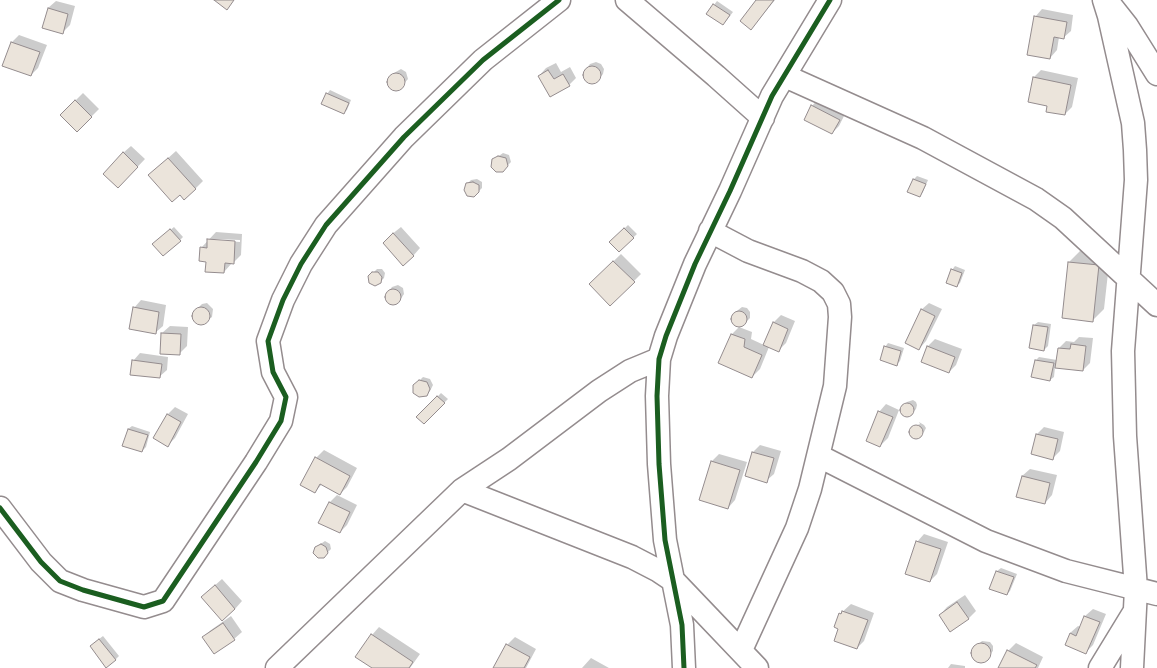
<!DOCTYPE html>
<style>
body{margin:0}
canvas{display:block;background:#fff}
</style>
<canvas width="1157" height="668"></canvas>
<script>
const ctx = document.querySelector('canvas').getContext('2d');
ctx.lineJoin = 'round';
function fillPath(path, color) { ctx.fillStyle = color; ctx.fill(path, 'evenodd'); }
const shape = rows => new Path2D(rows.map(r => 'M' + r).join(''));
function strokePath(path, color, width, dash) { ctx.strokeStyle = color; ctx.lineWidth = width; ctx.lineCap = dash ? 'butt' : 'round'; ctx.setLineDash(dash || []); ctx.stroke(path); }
fillPath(shape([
 [757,0,775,0,751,29],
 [56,1,75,6,70,25,62,33,48,8],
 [717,1,733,12,726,21,707,14],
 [1042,9,1073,15,1071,31,1063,38,1059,37,1057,50,1050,58,1035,17],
 [19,35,47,45,38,68,31,75,12,42],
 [596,62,601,64,604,69,603,74,596,82,591,83,584,79,583,73,590,64],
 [556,63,561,72,570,67,576,78,569,85,539,76,546,68],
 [401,69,406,72,408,79,399,89,394,89,390,86,388,81,390,76,394,73],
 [1041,70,1078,78,1072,107,1065,114,1049,105,1034,77],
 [330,90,351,100,347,110,343,113,327,94],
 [83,93,99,109,77,131,61,115],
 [819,98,846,112,839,126,832,133,812,106],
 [131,146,145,159,126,179,123,153],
 [176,151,203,181,195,189,180,194,157,168],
 [503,153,509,155,511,162,506,167,493,160],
 [917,176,928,180,923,192,920,196,909,191,914,179],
 [477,179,482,182,482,188,474,196,467,184,471,180],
 [628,225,637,234,619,251,611,242],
 [174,227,183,237,180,240,157,241],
 [401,227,420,248,413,256,391,235],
 [216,232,242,234,241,255,233,263,232,263,224,272,207,261,201,248],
 [215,239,240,240,240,242,213,240],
 [1080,251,1110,255,1104,309,1093,320,1069,262],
 [621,254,641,274,610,305,590,284],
 [955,266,965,270,960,283,956,286,952,270],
 [377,269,382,269,385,273,384,278,380,282,369,277],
 [398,285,403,288,404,294,398,303,392,305,387,302,385,296,392,287],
 [141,300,166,305,163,326,155,333,134,308],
 [207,303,213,309,212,317,204,323,199,323,193,317,194,312,202,304],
 [929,303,942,309,926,341,919,349,921,310],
 [742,307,747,308,750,312,750,318,743,325,737,326,733,323,732,319,733,314],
 [781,315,795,321,786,343,778,351,769,347,760,369,752,377,720,363,732,334,739,327,752,332,751,339,764,345,773,323],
 [1038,322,1051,324,1048,346,1044,350,1034,325],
 [170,326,188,327,187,346,179,354,162,333],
 [1079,337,1093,338,1090,363,1083,370,1055,367,1054,377,1050,380,1036,360,1039,357,1057,360,1059,348,1066,341,1074,342],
 [935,339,962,349,956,365,949,372,922,362,928,346],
 [888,343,904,348,900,361,897,364,885,347],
 [140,353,168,357,167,370,159,377,133,361],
 [423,377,430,379,433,385,430,391,426,395,418,382],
 [441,393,448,399,424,423,418,417],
 [913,400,916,402,917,405,916,409,912,413,907,415,903,413,902,409,907,402],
 [886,404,899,410,888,438,880,446,879,412],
 [175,407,188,414,175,438,167,446,168,414],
 [919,422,924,425,926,428,924,432,916,438,911,435,910,432,913,427,920,424],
 [132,426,150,432,146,447,142,451,128,429],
 [1044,427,1064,432,1060,451,1053,458,1037,434],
 [760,445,781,451,774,474,766,481,753,452],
 [324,450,357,468,347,487,340,494,322,484,315,492,316,458],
 [719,454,747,462,735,500,728,508,700,499,712,461],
 [1030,469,1057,475,1052,495,1045,503,1017,496,1022,476],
 [337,495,357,505,347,525,340,532,330,502],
 [924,534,948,542,937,574,930,581,917,542],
 [325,541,330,544,331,549,327,553,316,547],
 [1001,568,1017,574,1010,591,1007,594,991,588,997,571],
 [222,579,242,601,235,609,202,597],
 [965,595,976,611,969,618,951,630,940,615,947,607],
 [851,604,874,613,864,641,857,648,840,628,840,614],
 [1093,609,1106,614,1093,645,1086,652,1070,633,1078,626,1081,627,1085,616],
 [231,616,242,632,234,639,203,637,211,630],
 [379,627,420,654,410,668,374,668,357,657,372,635],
 [103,636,119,656,115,660,94,643],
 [515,637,536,649,526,668,495,668,507,645],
 [982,641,990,642,993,646,993,651,983,661,977,661,973,656,972,651],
 [1016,643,1043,657,1038,668,999,668,1008,651],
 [591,658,609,668,582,668],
 [951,664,965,666,965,668,948,668]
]), '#0003');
const building = shape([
 [214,0,234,0,227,10,214,0],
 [756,0,774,0,751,30,740,21,756,0],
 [713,4,730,15,723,25,706,14,713,4],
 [48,8,68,14,63,34,42,28,48,8],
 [1034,16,1067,22,1064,39,1054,37,1050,59,1027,55,1034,16],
 [11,42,40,52,31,76,2,66,11,42],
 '583 75a9 9 0 1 1 18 0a9 9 0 1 1-18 0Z',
 [548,70,554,79,563,74,570,86,550,97,538,76,548,70],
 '387 82a9 9 0 1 1 18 0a9 9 0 1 1-18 0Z',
 [1033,77,1071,85,1065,115,1046,112,1047,106,1028,102,1033,77],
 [326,93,349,103,344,114,321,104,326,93],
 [75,100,92,117,77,132,60,115,75,100],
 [811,105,840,120,832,134,804,120,811,105],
 [123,152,138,167,118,188,103,174,123,152],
 [498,156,506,158,508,166,503,172,496,172,491,167,492,159,498,156],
 [168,158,196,189,184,200,180,195,172,202,148,175,168,158],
 [913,179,926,184,920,197,907,192,913,179],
 [473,182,479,185,479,192,474,197,467,196,464,190,466,183,473,182],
 [624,228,634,238,619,252,609,242,624,228],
 [170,229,181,241,163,256,152,244,170,229],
 [393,233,414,256,403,266,383,243,393,233],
 [207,239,235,241,234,264,225,263,224,273,205,272,206,262,199,261,200,247,207,248,207,239],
 [613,261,635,282,610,306,589,284,613,261],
 [1068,262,1099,265,1093,322,1062,318,1068,262],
 [951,269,962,273,957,287,946,283,951,269],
 [372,272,378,272,382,277,381,283,375,286,369,283,368,276,372,272],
 '385 297a8 8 0 1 1 16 0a8 8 0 1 1-16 0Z',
 '192 316a9 9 0 1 1 18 0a9 9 0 1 1-18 0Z',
 [133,307,159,312,156,334,129,329,133,307],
 [921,309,935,316,919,350,905,343,921,309],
 '731 319a8 8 0 1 1 16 0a8 8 0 1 1-16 0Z',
 [773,322,788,329,779,352,763,345,773,322],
 [1033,325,1048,327,1044,351,1029,348,1033,325],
 [161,333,181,334,180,355,160,354,161,333],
 [731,334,745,339,744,347,762,355,752,378,718,363,731,334],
 [1071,344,1086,346,1083,371,1055,368,1058,348,1070,349,1071,344],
 [884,346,901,351,897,366,880,360,884,346],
 [927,346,955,357,949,373,921,362,927,346],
 [132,360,162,364,160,378,130,375,132,360],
 [1035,360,1054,363,1050,381,1031,377,1035,360],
 [419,380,427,382,430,389,427,396,419,397,413,393,413,385,419,380],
 [437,396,445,403,424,424,416,417,437,396],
 '900 410a7 7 0 1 1 14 0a7 7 0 1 1-14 0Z',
 [878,411,893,417,880,447,866,441,878,411],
 [167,414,181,422,168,447,153,438,167,414],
 '909 432a7 7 0 1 1 14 0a7 7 0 1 1-14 0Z',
 [128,429,148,435,142,452,122,446,128,429],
 [1036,434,1058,439,1053,460,1031,454,1036,434],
 [752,452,774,458,767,483,745,476,752,452],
 [315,457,350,476,340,495,320,484,315,493,300,485,315,457],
 [711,461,740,470,728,509,699,500,711,461],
 [1022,476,1050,483,1045,504,1016,497,1022,476],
 [329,502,350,512,340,533,318,523,329,502],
 [916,541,941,549,930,582,905,574,916,541],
 [321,544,326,547,328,553,324,558,318,558,313,553,315,547,321,544],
 [996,571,1014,577,1007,595,989,589,996,571],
 [215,585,235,609,222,621,201,597,215,585],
 [957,602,969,619,950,632,939,615,957,602],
 [842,611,868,620,857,649,834,641,838,629,834,627,839,613,841,614,842,611],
 [1084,616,1100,622,1086,654,1065,645,1070,633,1076,636,1084,616],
 [223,623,235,640,214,654,202,637,223,623],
 [371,634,413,662,409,668,372,668,355,657,371,634],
 [99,639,116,660,106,668,90,646,99,639],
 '971 653a10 10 0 1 1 20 0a10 10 0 1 1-20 0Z',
 [506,644,530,657,524,668,493,668,506,644],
 [1007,650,1037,665,1035,668,998,668,1007,650]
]);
fillPath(building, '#ebe4db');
strokePath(building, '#948c8e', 1);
const minor = shape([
 [627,0,716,76,763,118],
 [1104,0,1109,16,1133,123,1135,150,1136,180,1123,351,1125,436,1136,589,1132,668],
 [1108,2,1127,26,1157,74],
 [785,76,923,138,1036,199,1063,218,1157,305],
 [710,231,748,251,802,271,821,281,833,292,839,304,840,317,835,386,810,489,797,528,741,650],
 [819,456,986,541,1066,571,1157,594],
 [462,490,632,557,659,571,674,581,757,668],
 [0,508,41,562,60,581,83,590,144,607,163,601,256,462,281,421,286,397,273,372,268,341,283,300,301,264,326,225,404,137,483,60,559,0],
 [277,668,462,490,509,459,599,391,630,371,659,359],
 [684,668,682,625,665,540,659,464,657,396,659,359,666,336,695,264,730,191,772,96,830,0],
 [1100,668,1133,614]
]);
strokePath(minor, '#948c8e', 25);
strokePath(minor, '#fff', 22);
strokePath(shape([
 [0,508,41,562,60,581,83,590,144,607,163,601,256,462,281,421,286,397,273,372,268,341,283,300,301,264,326,225,404,137,483,60,559,0],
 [684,668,682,625,665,540,659,464,657,396,659,359,666,336,695,264,730,191,772,96,830,0]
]), '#1b5e20', 5);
</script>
